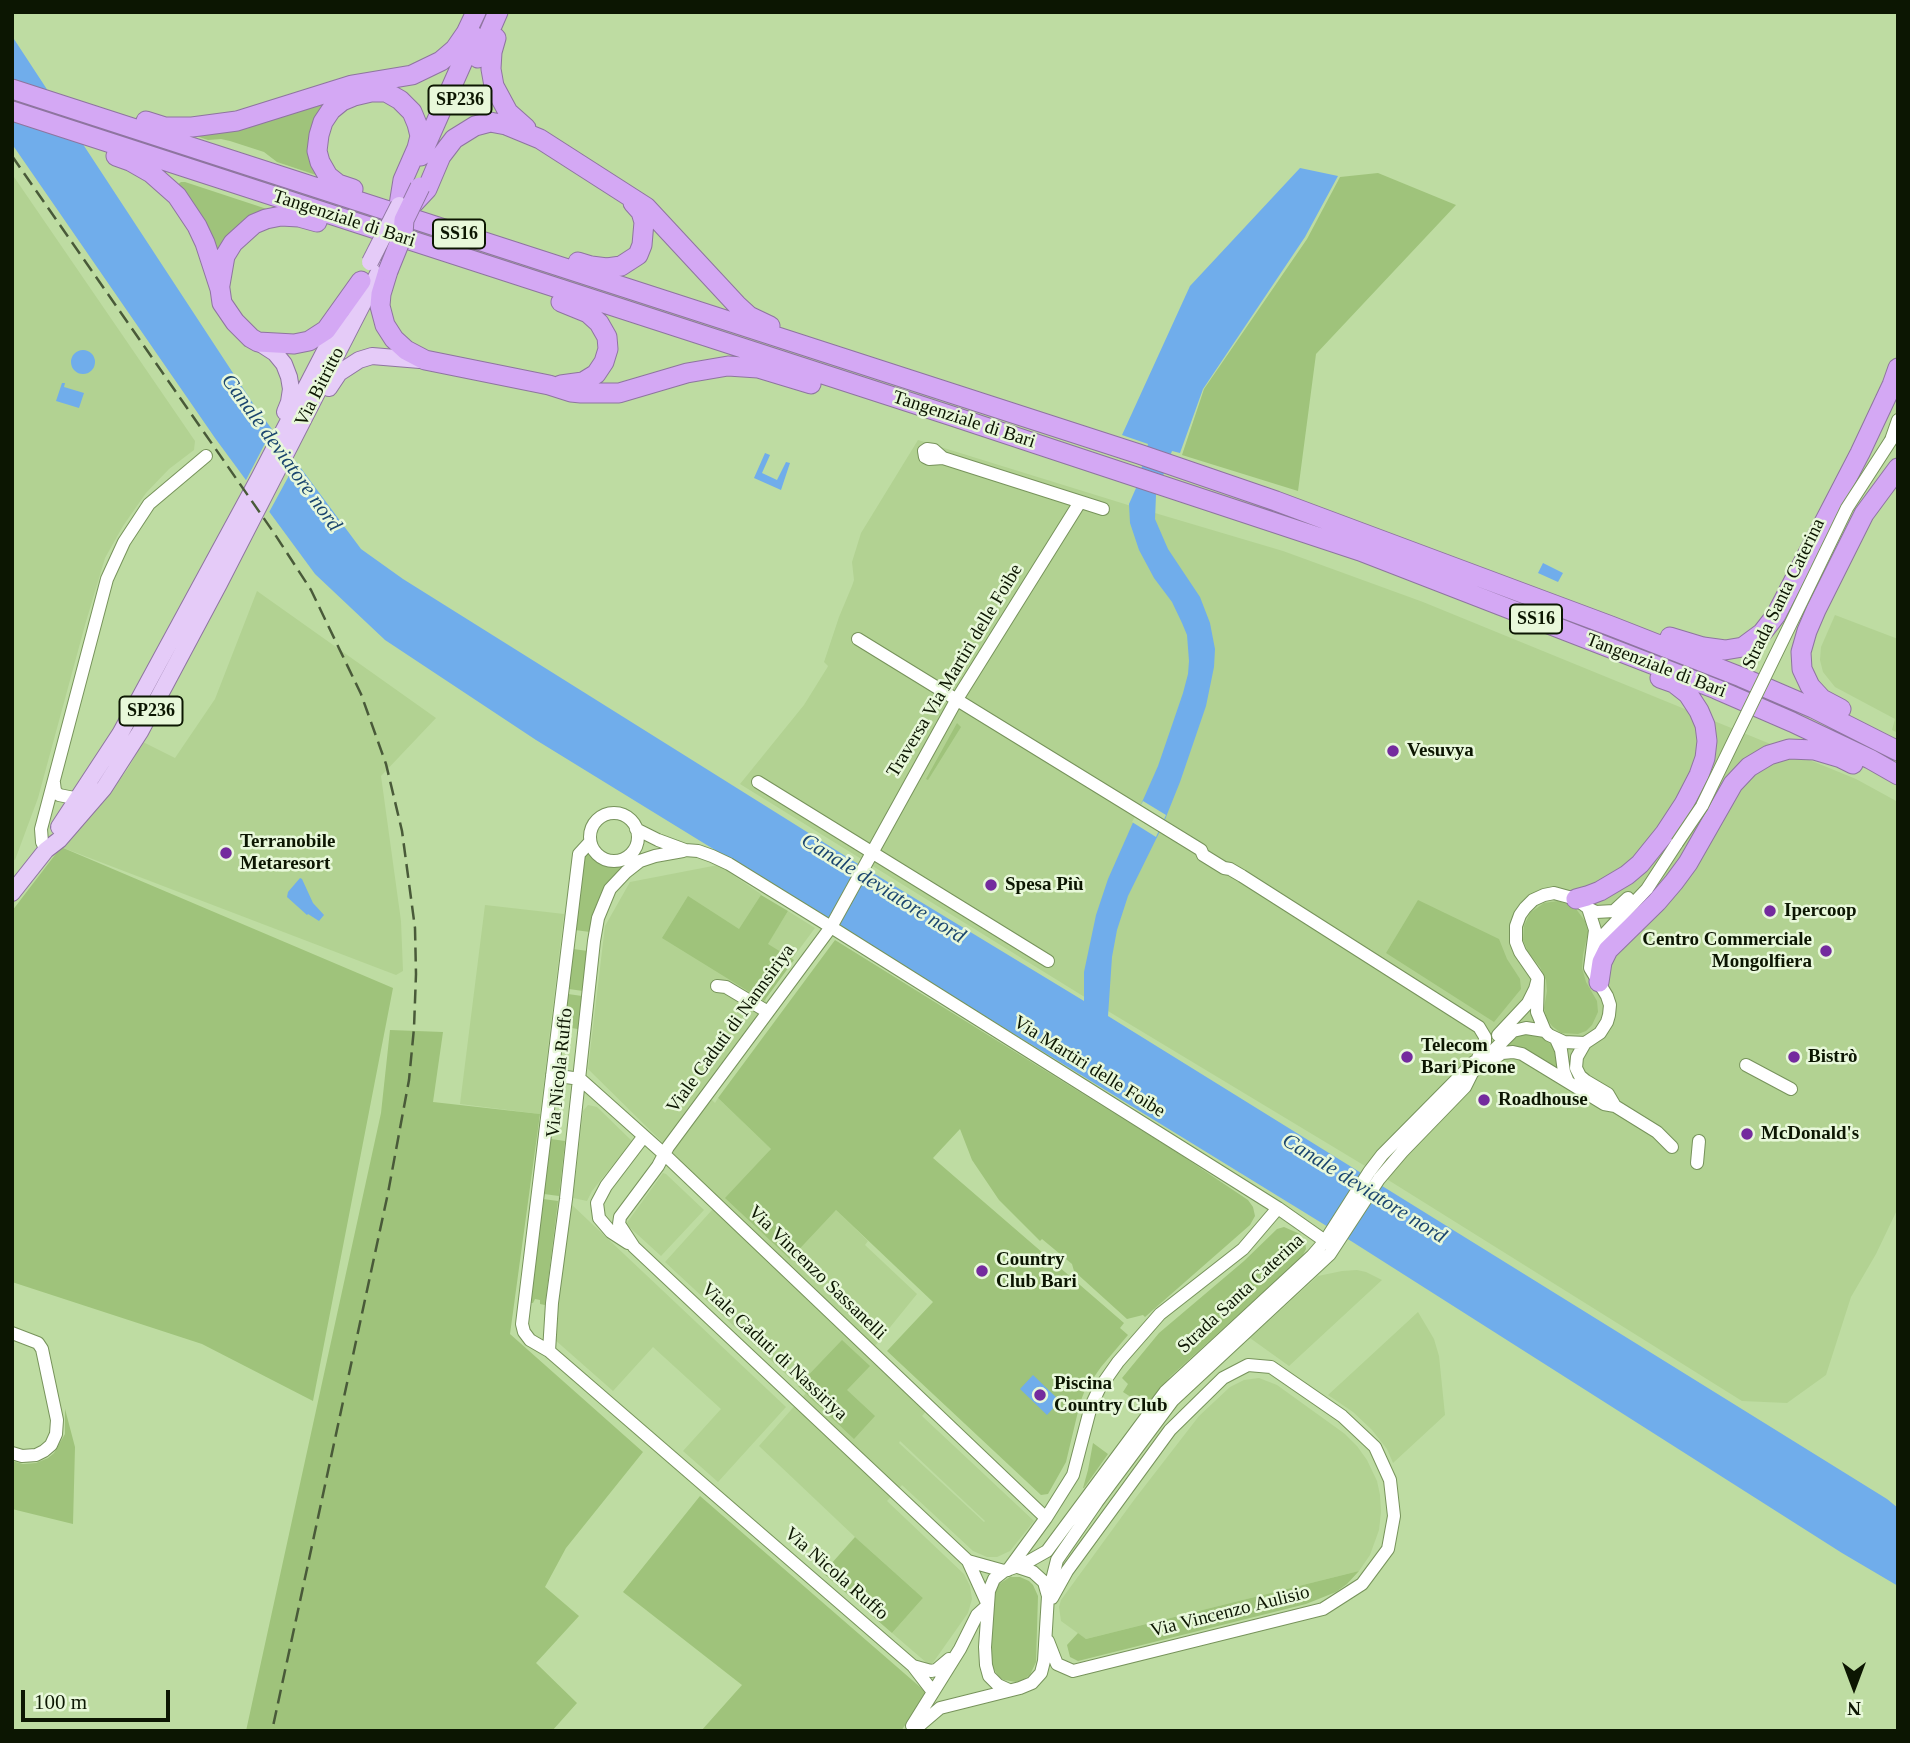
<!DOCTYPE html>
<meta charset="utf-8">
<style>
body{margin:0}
#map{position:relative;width:1910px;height:1743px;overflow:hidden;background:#bedca2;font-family:"Times New Roman",serif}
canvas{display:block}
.frame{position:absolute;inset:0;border:14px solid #0c1602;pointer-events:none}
.north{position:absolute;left:1819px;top:1652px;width:70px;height:70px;-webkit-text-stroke:5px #e8f8da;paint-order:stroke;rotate:180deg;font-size:19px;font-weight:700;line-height:28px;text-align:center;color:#0c1602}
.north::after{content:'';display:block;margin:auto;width:24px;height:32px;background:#0c1602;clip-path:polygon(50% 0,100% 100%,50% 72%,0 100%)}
.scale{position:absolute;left:21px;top:1690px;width:149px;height:32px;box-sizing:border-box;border:4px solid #0c1602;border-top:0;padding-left:9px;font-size:21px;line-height:24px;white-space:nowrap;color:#0c1602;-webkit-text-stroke:5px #e8f8da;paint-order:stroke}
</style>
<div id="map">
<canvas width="1910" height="1743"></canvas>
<div class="frame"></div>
<div class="north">N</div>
<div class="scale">100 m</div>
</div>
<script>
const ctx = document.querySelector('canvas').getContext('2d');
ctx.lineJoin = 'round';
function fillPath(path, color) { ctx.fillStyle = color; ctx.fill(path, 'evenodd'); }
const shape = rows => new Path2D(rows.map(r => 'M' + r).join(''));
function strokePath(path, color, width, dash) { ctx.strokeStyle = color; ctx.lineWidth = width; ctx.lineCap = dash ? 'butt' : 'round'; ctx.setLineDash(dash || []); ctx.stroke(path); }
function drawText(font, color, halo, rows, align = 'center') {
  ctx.font = font + ' "Times New Roman",serif'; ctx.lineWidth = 5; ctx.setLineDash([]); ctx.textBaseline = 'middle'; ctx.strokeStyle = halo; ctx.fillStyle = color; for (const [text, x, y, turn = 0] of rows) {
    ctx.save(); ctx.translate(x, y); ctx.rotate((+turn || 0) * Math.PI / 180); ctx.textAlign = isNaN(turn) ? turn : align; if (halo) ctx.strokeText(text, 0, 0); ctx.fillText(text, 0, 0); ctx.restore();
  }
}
fillPath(shape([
 [12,174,195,441,194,450,169,469,146,493,123,526,105,558,85,625,38,798,15,860,12,859],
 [918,440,1128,505,1283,551,1423,602,1856,779,1898,802,1898,1208,1876,1254,1851,1297,1826,1375,1787,1403,1742,1401,1385,1178,1083,996,740,784,804,705,827,668,828,666,824,662,839,617,852,586,854,580,852,562,861,533],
 [257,591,436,718,381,776,401,921,403,971,396,975,61,847,114,788,129,767,143,742,175,758,215,699],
 [1835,615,1898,639,1898,733,1892,730,1895,719,1835,687,1823,672,1820,660,1821,647],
 [718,865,761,894,766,1004,704,1092,715,1103,718,1098,771,1149,768,1153,832,1213,836,1210,868,1241,865,1245,917,1294,874,1347,933,1403,922,1416,1034,1521,1010,1551,997,1557,987,1557,973,1551,902,1485,887,1501,964,1574,970,1586,972,1599,968,1613,932,1664,928,1664,892,1633,923,1598,855,1537,759,1446,806,1393,665,1262,721,1200,588,1069,605,926,630,882],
 [900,1441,985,1521,984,1522,899,1443],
 [485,905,564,914,540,1114,460,1104],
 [788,911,815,928,792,959,767,945],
 [588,1105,597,1107,632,1141,592,1191,587,1201,573,1198,583,1111],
 [663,1173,666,1174,704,1210,661,1256,626,1224],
 [571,1204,786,1407,718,1482,683,1451,721,1409,653,1347,613,1391,554,1339],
 [1357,1270,1366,1272,1382,1280,1289,1366,1250,1338,1318,1276,1342,1271],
 [1418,1312,1434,1339,1439,1356,1445,1415,1393,1463,1387,1449,1372,1430,1353,1412,1328,1395],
 [1259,1378,1277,1385,1345,1434,1357,1446,1367,1460,1377,1481,1380,1495,1381,1512,1379,1530,1370,1555,1359,1571,1086,1639,1061,1621,1059,1607,1061,1600,1134,1500,1199,1416,1230,1387,1244,1380]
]), '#b2d292');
fillPath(shape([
 [341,94,329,106,319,176,277,162,264,152,230,141,221,139,208,140,187,133],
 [1378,173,1456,205,1316,354,1298,491,1182,455,1204,389,1307,239,1340,177],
 [181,182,185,182,273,211,219,254,177,185],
 [957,723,961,727,928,780,926,779],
 [61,847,393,988,313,1401,202,1344,12,1282,12,911],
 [587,852,603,864,621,867,621,869,603,892,598,902,594,911,590,932,575,930,584,855],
 [761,895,788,911,768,944,794,960,764,1001,662,938,688,896,739,929],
 [1418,900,1499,939,1507,959,1520,979,1521,989,1494,1022,1386,953],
 [1558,901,1567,904,1576,909,1585,921,1588,932,1583,955,1582,968,1586,982,1597,1001,1598,1012,1592,1025,1586,1031,1578,1034,1561,1033,1552,1026,1547,1019,1544,1008,1547,991,1546,980,1540,967,1528,952,1523,940,1524,926,1530,913,1544,903],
 [835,940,1178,1153,1248,1200,1253,1207,1255,1216,1250,1225,1145,1317,1143,1315,1127,1319,1074,1271,1072,1264,1042,1239,1040,1241,999,1200,972,1160,960,1129,933,1158,1124,1323,1120,1328,1128,1335,1101,1367,1085,1390,1080,1403,1066,1462,1048,1494,1041,1495,887,1351,933,1302,836,1210,790,1259,725,1198,771,1149,718,1098],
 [573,949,588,951,583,991,569,989],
 [568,994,582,996,578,1029,564,1027],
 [390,1030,443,1032,433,1102,540,1114,510,1334,643,1452,566,1548,545,1587,579,1616,536,1663,577,1703,552,1731,246,1731,381,1113],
 [1538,1033,1556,1049,1560,1071,1505,1047,1520,1034],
 [551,1139,565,1141,559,1196,544,1194],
 [543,1199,558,1201,545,1305,540,1304,540,1300,535,1299,533,1303,530,1303],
 [1284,1227,1300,1234,1305,1241,1306,1249,1302,1257,1171,1376,1145,1406,1123,1392,1128,1384,1122,1378,1159,1333,1244,1261,1277,1229],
 [842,1340,870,1366,847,1390,875,1416,854,1439,798,1386],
 [65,1409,75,1447,73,1524,12,1509,12,1461,23,1464,36,1463,48,1458,54,1453,65,1434],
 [1093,1443,1108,1454,1084,1488,1083,1488,1088,1470],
 [700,1496,927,1693,901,1731,701,1731,742,1685,623,1592],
 [855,1537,923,1598,892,1633,823,1573],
 [1359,1571,1347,1584,1336,1592,1306,1604,1078,1661,1070,1657,1067,1645,1078,1633,1086,1639],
 [1010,1577,1020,1577,1029,1581,1033,1585,1038,1596,1036,1662,1030,1675,1021,1681,1016,1682,1004,1680,999,1677,993,1668,991,1660,993,1597,999,1584]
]), '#9fc37b');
fillPath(shape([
 [12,36,254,405,361,549,403,579,855,862,1084,1001,1084,972,1096,915,1108,879,1158,766,1183,693,1188,674,1189,661,1187,635,1182,623,1172,602,1154,578,1139,550,1130,523,1129,504,1136,488,1148,444,1122,435,1190,286,1300,168,1338,176,1305,237,1203,389,1180,453,1172,451,1156,495,1155,519,1168,549,1200,597,1210,623,1215,649,1214,667,1206,706,1180,782,1162,827,1128,896,1117,930,1112,957,1108,1016,1887,1499,1898,1508,1898,1586,1842,1553,1351,1241,536,740,385,640,315,574,215,438,12,144],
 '71 362a12 12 0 1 1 24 0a12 12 0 1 1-24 0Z',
 [62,383,65,383,64,387,84,393,79,408,56,401],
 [765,453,770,455,762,473,777,480,786,462,790,463,781,490,754,478],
 [1543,563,1563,573,1558,582,1538,573],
 [300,878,302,879,313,903,324,915,319,921,308,914,307,915,287,897,288,892],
 [1033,1375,1060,1401,1047,1415,1020,1389]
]), '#70adeb');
fillPath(shape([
 [274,426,298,459,267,516,244,484],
 [1143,801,1166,815,1156,837,1132,822]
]), '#bedca2');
const minor = shape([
 [1891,440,1898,420],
 [943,458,934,450,927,449,924,451,925,457,929,459,943,458,1103,509],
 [858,639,1201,850,1203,855,1224,868,1230,869,1242,876,1479,1027,1485,1037,1485,1042,1478,1058],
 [758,782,1048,961],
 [54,783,55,791,59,795,74,798,81,794],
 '590 837a24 24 0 1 1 48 0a24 24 0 1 1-48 0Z',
 [636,829,658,840,685,850,698,851,712,856,729,864,831,927,1278,1208,1325,1241],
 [590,842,579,854,522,1324,524,1332,530,1340,549,1351,913,1666,933,1692],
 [46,850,42,842,41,829,107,579,124,542,149,504,206,456],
 [1554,893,1576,899,1588,908,1595,930,1590,968,1607,996,1610,1005,1609,1015,1607,1022,1600,1033,1585,1043,1564,1042,1549,1035,1545,1031,1537,1012,1538,978,1520,952,1516,942,1516,926,1520,915,1525,908,1533,900,1544,895,1554,893],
 [1588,908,1596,912,1614,911,1628,898],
 [1594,945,1647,889,1677,843],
 [717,986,726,987,768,1012],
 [1498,1035,1528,1003,1535,989,1538,978],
 [1556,1039,1561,1050,1564,1072,1568,1082],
 [1585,1043,1577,1057,1576,1068,1580,1076,1586,1081,1608,1094,1615,1106],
 [1490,1062,1502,1053,1513,1052,1522,1054,1604,1104,1615,1106,1657,1132,1672,1147],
 [1746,1065,1791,1089],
 [552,1075,580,1079,664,1154,1046,1518],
 [1697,1163,1699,1141],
 [628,1243,611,1232,599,1218,597,1203,606,1186,644,1136],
 [12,1333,38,1343,42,1349,57,1420,56,1434,51,1445,44,1451,36,1455,22,1456,12,1453],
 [549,1351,552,1303,566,1199,594,941,598,918,610,889,626,872,640,861,655,856,683,851],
 [968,1561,1004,1571],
 [1018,1567,1033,1572,1044,1582,1048,1596],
 [1008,1570,1046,1518,1073,1475,1091,1406,1099,1389,1118,1362,1160,1314,1243,1249,1278,1208],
 [988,1605,968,1561,634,1247,619,1224,620,1217,658,1166,668,1147,831,927,957,699,1080,502],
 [1048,1641,1057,1664,1073,1671,1323,1609,1362,1584,1388,1549,1394,1516,1390,1480,1375,1447,1342,1416,1271,1367,1248,1365,1223,1378,1170,1430,1067,1571,1052,1598],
 [913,1666,931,1671,936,1670,949,1659],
 [1009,1690,998,1685,989,1676,986,1665,985,1647,989,1591,994,1579,1004,1571,1024,1564,1047,1551,1165,1392,1312,1256,1325,1241,1369,1172,1382,1155,1474,1062],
 [912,1726,960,1649,977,1615,988,1605],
 [913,1731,940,1708,1020,1688,1032,1683,1041,1673,1044,1661,1048,1596,1057,1560,1097,1502,1173,1400,1330,1254,1379,1179,1402,1152,1465,1087,1472,1073,1482,1062,1513,1031,1526,1028,1545,1031]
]);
const major = shape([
 [258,342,275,353,284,364,289,377,291,389,289,402,285,412],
 [329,388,339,373,359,360,372,356,420,360],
 [59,827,120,734,259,478,341,320],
 [12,893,46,850,59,840,104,788,140,732,219,584,381,268]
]);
const highway = shape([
 [496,38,492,52,491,69,494,86,508,112,526,128],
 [478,58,498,12],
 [12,89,1139,454,1276,501,1611,626,1741,677,1813,708,1898,751],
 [12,111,952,416,1360,551,1716,689,1792,722,1870,759,1898,775],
 [146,121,165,127,192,127,237,121,352,85,412,75,441,61,455,49,466,33,476,12],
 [116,156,130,161,151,173,177,196,197,226,205,243,220,289,222,303,235,322,251,338,258,342,294,344,309,341,326,330,361,281],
 [421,156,474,36],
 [353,189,338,184,328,176,320,162,317,151,319,135,323,122,331,110,342,101,354,96,371,92,386,92,400,100,412,112,417,124,420,136,417,148,403,180,399,205],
 [413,204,427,189,441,156,454,139,475,126,490,122,506,125,540,139,646,207,737,305,749,316,770,326],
 [578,262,591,266,607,268,621,266,638,255,642,245,644,222,641,212,633,203],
 [388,271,381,294,380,306,385,325,394,339,406,350,425,360,549,385,571,392,581,393,619,393,687,373,728,366,758,368,811,384],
 [220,285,225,256,233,243,254,224,266,219,281,216,299,217,317,222],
 [561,385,583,382,596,374,604,362,608,349,607,337,599,323,588,313,561,302],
 [1670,637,1703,647,1725,650,1743,647,1762,633,1776,615,1860,453,1892,385,1898,368],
 [1841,709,1822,699,1810,686,1802,669,1801,652,1807,631,1816,610,1864,514,1898,468],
 [1576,899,1587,896,1600,891,1627,875,1640,864,1665,833,1684,804,1699,775,1705,758,1707,741,1705,725,1699,711,1688,694,1674,683,1660,678],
 [1599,982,1602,962,1608,950,1657,902,1674,882,1688,863,1733,784,1749,767,1769,755,1789,749,1814,750,1841,758,1853,764]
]);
strokePath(minor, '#77935b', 14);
strokePath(major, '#8e759f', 18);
strokePath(highway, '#8e759f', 21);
strokePath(minor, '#fff', 12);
strokePath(major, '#e5cbf8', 16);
strokePath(highway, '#d4a8f4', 19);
strokePath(shape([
 [12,156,274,533,311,590,361,694,386,764,402,831,415,928,416,974,414,1028,409,1080,388,1193,272,1731]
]), '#495a39', 2.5, [14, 7]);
const minorBridge = shape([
 [1677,843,1702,806,1847,508,1891,440]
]);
const majorBridge = shape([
 [370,262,399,205]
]);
const highwayBridge = shape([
 [388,271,403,234,404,220,420,187]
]);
strokePath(minorBridge, '#77935b', 14, []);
strokePath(majorBridge, '#8e759f', 18, []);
strokePath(highwayBridge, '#8e759f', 21, []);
strokePath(minorBridge, '#fff', 12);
strokePath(majorBridge, '#e5cbf8', 16);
strokePath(highwayBridge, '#d4a8f4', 19);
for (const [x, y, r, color] of [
 [1393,751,7,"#742b9e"],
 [226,853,7,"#742b9e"],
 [991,885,7,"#742b9e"],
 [1770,911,7,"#742b9e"],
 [1826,951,7,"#742b9e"],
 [1407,1057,7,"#742b9e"],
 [1794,1057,7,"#742b9e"],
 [1484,1100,7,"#742b9e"],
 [1747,1134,7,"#742b9e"],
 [982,1271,7,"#742b9e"],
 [1040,1395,7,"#742b9e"]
]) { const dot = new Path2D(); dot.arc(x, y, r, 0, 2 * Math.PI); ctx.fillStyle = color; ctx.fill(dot); strokePath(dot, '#e8f8da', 2.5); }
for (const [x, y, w] of [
 [460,100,63],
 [459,234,52],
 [1536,619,52],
 [151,711,63]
]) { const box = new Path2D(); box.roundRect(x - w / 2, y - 14.5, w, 29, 5); ctx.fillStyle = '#e8f8da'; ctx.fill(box); strokePath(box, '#0c1602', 2); }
drawText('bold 18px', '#0c1602', null, [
 ["SP236",460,100],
 ["SS16",459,234],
 ["SS16",1536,619],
 ["SP236",151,711]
]);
drawText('19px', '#0c1602', '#e8f8da', [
 ["Tangenziale di Bari",344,219,18],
 ["Via Bitritto",320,387,-63],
 ["Tangenziale di Bari",964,420,18],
 ["Strada Santa Caterina",1784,594,-64],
 ["Tangenziale di Bari",1656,666,21],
 ["Traversa Via Martiri delle Foibe",955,671,-59],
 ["Viale Caduti di Nannsiriya",731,1029,-54],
 ["Via Martiri delle Foibe",1089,1067,32],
 ["Via Nicola Ruffo",560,1073,-84],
 ["Via Vincenzo Sassanelli",817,1273,44],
 ["Strada Santa Caterina",1241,1294,-43],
 ["Viale Caduti di Nassiriya",774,1352,43],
 ["Via Nicola Ruffo",836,1574,41],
 ["Via Vincenzo Aulisio",1230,1612,-14]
]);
drawText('bold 19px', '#0c1602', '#e8f8da', [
 ["Vesuvya",1407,751],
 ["Terranobile",240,842],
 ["Metaresort",240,864],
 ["Spesa Più",1005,885],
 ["Ipercoop",1784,911],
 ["Centro Commerciale",1812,940,"right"],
 ["Mongolfiera",1812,962,"right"],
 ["Telecom",1421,1046],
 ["Bari Picone",1421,1068],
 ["Bistrò",1808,1057],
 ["Roadhouse",1498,1100],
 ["McDonald's",1761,1134],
 ["Country",996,1260],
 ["Club Bari",996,1282],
 ["Piscina",1054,1384],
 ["Country Club",1054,1406]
], 'left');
drawText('italic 21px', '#1b466f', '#e8f8da', [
 ["Canale deviatore nord",281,453,54],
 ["Canale deviatore nord",883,889,32],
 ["Canale deviatore nord",1364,1189,32]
]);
</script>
